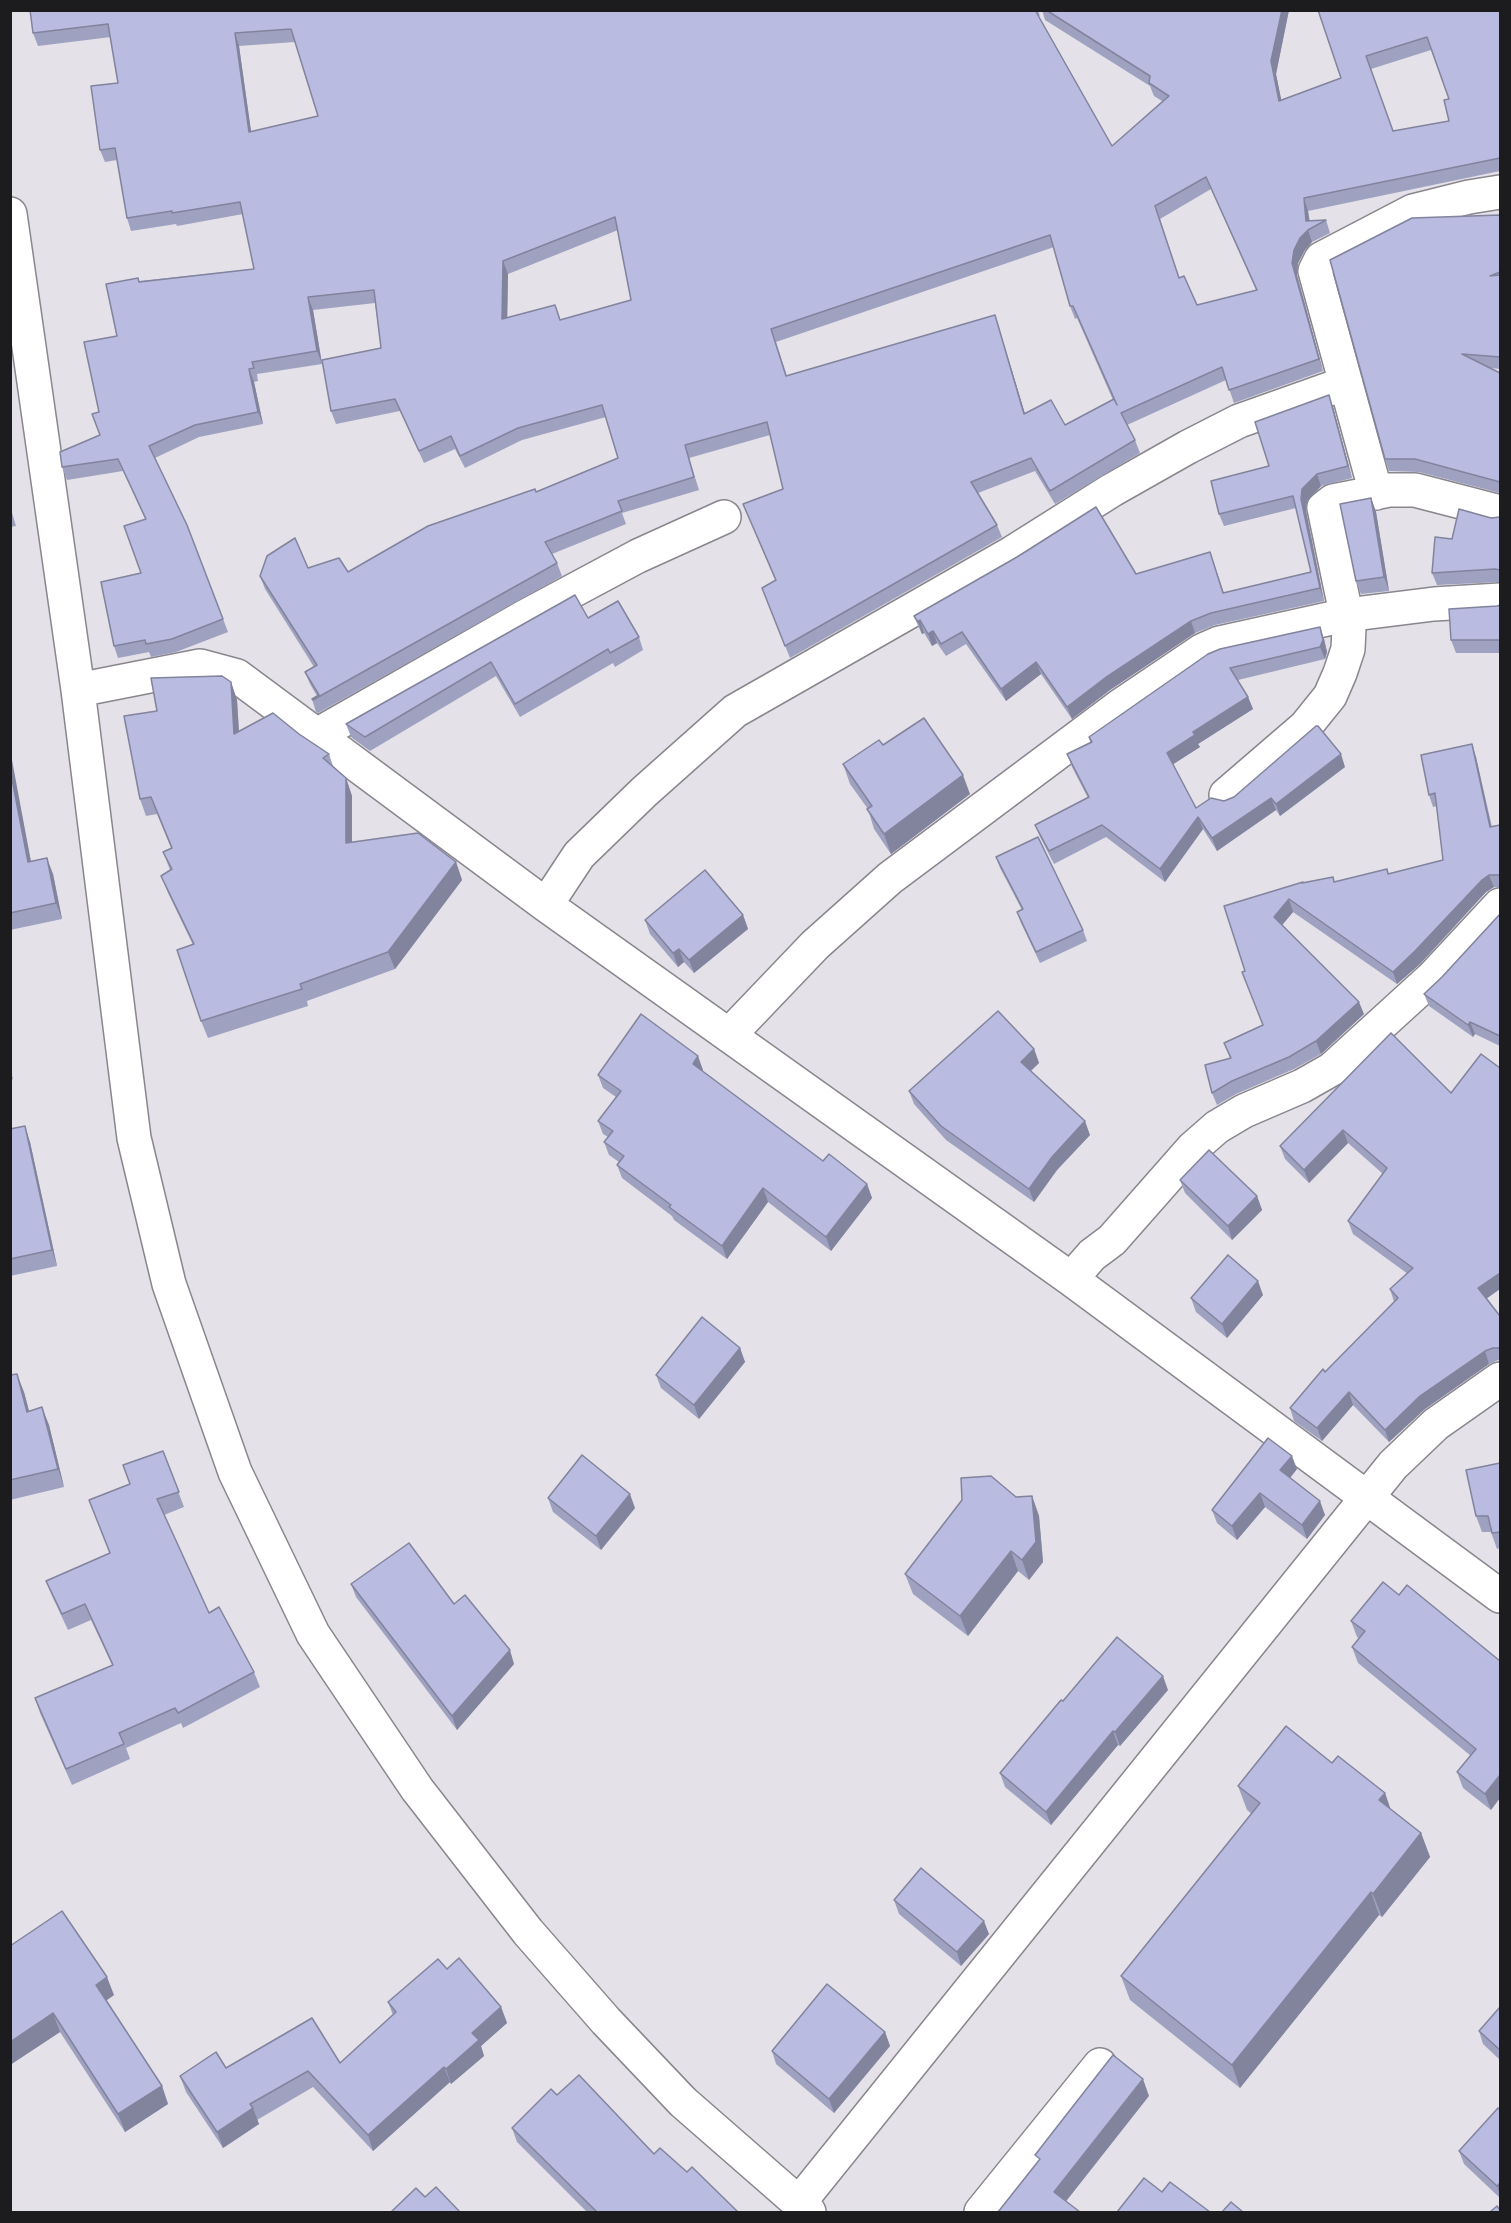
<!DOCTYPE html>
<style>
body{margin:0}
#map{position:relative;width:1511px;height:2223px;overflow:hidden;background:#e4e1e8;font-family:Mulish,sans-serif}
canvas{display:block}
.frame{position:absolute;inset:0;border:12px solid #1c1b1e;pointer-events:none}
</style>
<div id="map">
<canvas width="1511" height="2223"></canvas>
<div class="frame"></div>
</div>
<script>
const ctx = document.querySelector('canvas').getContext('2d');
ctx.lineJoin = 'round';
const shape = rows => new Path2D(rows.map(r => 'M' + r).join(''));
function strokePath(path, color, width, dash) { ctx.strokeStyle = color; ctx.lineWidth = width; ctx.lineCap = dash ? 'butt' : 'round'; ctx.setLineDash(dash || []); ctx.stroke(path); }
function fillPath(path, color) { ctx.fillStyle = color; ctx.fill(path, 'evenodd'); }
const minor = shape([
 [10,214,78,690,134,1138,169,1284,235,1472,313,1634,417,1789,528,1932,606,2021,683,2102,809,2212],
 [1376,493,1315,271,1321,259,1413,211,1469,197,1500,192],
 [78,690,200,666,237,676,546,905,1071,1279,1500,1596],
 [315,736,524,617,638,556,724,517],
 [1226,795,1305,727,1330,696,1340,673,1348,649,1349,628,1324,508,1333,501,1389,490,1415,490,1500,512],
 [546,905,579,855,644,792,735,711,1012,553,1112,490,1188,447,1239,421,1346,383],
 [729,1035,815,945,890,878,1120,706,1203,650,1219,643,1346,615,1434,604,1500,600],
 [1071,1279,1092,1255,1112,1240,1193,1148,1217,1127,1244,1111,1302,1086,1332,1069,1433,977,1500,905],
 [798,2204,1393,1465,1436,1424,1500,1379],
 [981,2212,1100,2065]
]);
strokePath(minor, '#89868d', 36);
strokePath(minor, '#fff', 33);
fillPath(shape([
 [30,10,1038,10,1040,16,1038,15,1112,146,1162,101,1154,96,1150,86,1045,20,1042,10,1289,10,1276,74,1281,100,1341,78,1318,10,1500,10,1500,171,1308,211,1310,221,1326,220,1330,233,1312,242,1305,250,1298,263,1297,275,1323,371,1234,403,1226,380,1127,425,1135,440,1140,453,1055,504,1035,471,978,493,997,525,1002,537,790,658,762,588,775,580,743,504,783,489,770,435,689,458,699,490,622,513,626,524,552,554,557,563,562,576,318,713,316,712,312,699,317,696,310,684,305,672,314,667,265,589,260,576,308,568,348,572,536,492,618,458,606,417,522,440,465,468,455,449,424,463,400,411,336,424,331,411,381,348,375,303,313,310,322,364,257,374,258,381,254,382,263,424,199,437,155,458,187,525,228,632,176,652,151,657,149,652,118,658,114,646,141,573,145,519,123,471,67,480,62,467,100,435,99,412,117,336,139,281,254,269,243,214,177,226,176,224,131,231,127,218,117,160,105,162,100,150,118,83,111,37,38,46,33,33],
 [295,42,318,116,251,132,239,46],
 [1431,50,1449,99,1449,121,1393,131,1371,69],
 [1211,189,1256,290,1197,305,1179,278,1160,219],
 [618,230,631,300,561,320,507,318,508,274],
 [1054,247,1070,306,1075,319,1077,318,1113,400,1065,425,1025,414,995,315,787,376,776,342],
 [1500,215,1500,369,1490,368,1500,373,1500,493,1419,472,1389,471,1385,459],
 [1333,407,1352,478,1321,486,1307,501,1306,511,1324,601,1215,625,1195,633,1110,690,1072,719,1041,674,1006,701,966,644,946,656,937,643,932,646,924,633,922,634,919,628,914,616,1136,574,1210,552,1224,593,1311,572,1296,508,1224,526,1219,514,1269,466],
 [1371,498,1376,512,1389,591,1361,594,1356,581],
 [10,506,16,526,10,527],
 [1500,517,1500,582,1437,585,1432,573,1452,539,1491,518],
 [1500,605,1500,653,1456,653,1451,640,1497,606],
 [588,618,639,637,643,650,615,667,613,663,520,717,496,676,370,751,351,737,346,724],
 [1324,639,1327,652,1325,659,1238,680,1248,697,1253,709,1198,744,1200,747,1173,764,1196,808,1224,801,1345,767,1280,816,1276,810,1217,851,1203,829,1165,882,1106,837,1054,864,1040,837,1035,825,1088,798,1072,767,1067,754,1090,742,1089,737,1220,649],
 [231,682,237,700,239,731,299,734,329,754,333,766,346,778,352,796,352,842,456,862,462,880,395,969,307,1001,308,1006,208,1038,201,1021,193,945,168,893,161,876,170,870,163,852,171,848,157,814,146,816,140,799,157,711],
 [883,745,970,794,891,854,874,829,868,809,850,784,843,764],
 [10,757,31,862,53,874,62,919,10,930],
 [1476,757,1492,827,1500,825,1500,887,1494,887,1486,892,1420,964,1397,984,1293,912,1282,925,1364,1014,1321,1054,1294,1069,1236,1094,1217,1105,1212,1093,1230,1058,1224,1043,1263,1026,1224,906,1304,883,1333,877,1334,882,1388,874,1443,860,1437,806,1433,807,1429,795],
 [996,857,1083,930,1087,941,1040,963,1021,923,1017,912,1022,910,1000,868],
 [1500,914,1500,1046,1475,1034,1473,1037,1429,1006,1424,994,1442,977],
 [743,915,748,929,694,973,684,962,678,967,650,934,645,920],
 [1034,1049,1039,1063,1031,1071,1090,1135,1057,1170,1034,1202,946,1140,914,1104,909,1091],
 [10,1067,13,1079,10,1080],
 [1500,1068,1500,1289,1487,1298,1500,1316,1500,1361,1498,1360,1489,1364,1425,1409,1389,1442,1353,1405,1322,1441,1294,1421,1290,1408,1394,1302,1390,1289,1408,1274,1353,1234,1348,1221,1383,1174,1348,1143,1309,1183,1285,1159,1280,1146,1451,1093],
 [703,1070,702,1071,823,1161,867,1184,872,1198,831,1251,768,1202,727,1259,674,1220,672,1216,622,1178,617,1165,619,1162,609,1155,604,1142,608,1137,603,1134,598,1121,616,1097,603,1088,598,1075],
 [10,1123,12,1129,30,1142,57,1266,10,1276],
 [1180,1180,1257,1196,1262,1210,1232,1240,1185,1193],
 [1263,1295,1227,1338,1196,1312,1191,1298],
 [740,1348,745,1362,699,1419,661,1388,656,1375],
 [10,1375,24,1392,29,1411,49,1425,64,1487,10,1500],
 [163,1451,184,1507,164,1515,209,1613,254,1672,260,1687,183,1728,181,1723,126,1748,130,1759,72,1785,40,1713,35,1698,112,1665,91,1620,68,1630,52,1596,46,1581,110,1553,89,1500,129,1484],
 [1500,1463,1500,1548,1497,1549,1491,1532,1482,1532,1476,1516],
 [1297,1469,1290,1478,1325,1515,1307,1539,1265,1507,1237,1540,1217,1523,1212,1510],
 [1032,1496,1039,1516,1043,1562,1029,1580,1018,1571,968,1636,913,1594,905,1574,1016,1497],
 [548,1498,635,1508,601,1550,553,1512],
 [351,1584,454,1604,514,1664,457,1730,356,1597],
 [1399,1595,1500,1661,1491,1810,1463,1788,1457,1772,1471,1756,1358,1663,1352,1647,1359,1638,1357,1637,1351,1621],
 [1168,1690,1120,1746,1118,1745,1051,1825,1005,1787,1000,1773,1063,1701],
 [1332,1763,1385,1793,1390,1809,1421,1833,1430,1857,1382,1917,1379,1915,1240,2088,1130,2000,1121,1976,1252,1814,1247,1810,1238,1786],
 [894,1900,989,1934,961,1966,899,1914],
 [10,1946,114,1995,106,2001,162,2086,168,2104,125,2132,60,2032,10,2065],
 [447,1969,501,2007,507,2023,481,2046,484,2056,451,2084,450,2082,373,2151,313,2087,257,2120,259,2124,223,2148,186,2092,180,2076,226,2068,340,2063,393,2015,388,2002],
 [1500,2007,1500,2060,1483,2044,1479,2031],
 [885,2032,890,2046,834,2113,776,2064,772,2051],
 [557,2095,654,2154,687,2172,738,2212,587,2212,517,2142,512,2128],
 [1500,2110,1500,2198,1464,2164,1459,2151]
]), '#9fa1c1');
fillPath(shape([
 [1282,10,1289,10,1276,74,1284,113,1279,101,1271,61],
 [235,33,239,46,253,145,249,132],
 [1304,198,1308,211,1310,228,1306,221],
 [1308,230,1312,242,1305,250,1298,263,1297,275,1323,371,1319,359,1292,263,1294,250,1300,238],
 [503,261,508,274,507,332,502,319],
 [308,297,313,310,322,364,317,351],
 [995,315,999,328,1029,427,1024,414],
 [249,369,254,382,263,424,258,412],
 [1329,395,1333,407,1352,478,1348,466],
 [1317,474,1321,486,1307,501,1306,511,1324,601,1320,588,1301,499,1302,489],
 [1371,498,1376,512,1389,591,1384,577],
 [920,620,924,633,922,634,918,622],
 [1191,621,1195,633,1110,690,1072,719,1067,707,1105,678],
 [1320,627,1324,639,1327,652,1325,659,1320,647],
 [933,631,937,643,932,646,928,634],
 [1036,662,1041,674,1006,701,1001,689],
 [231,682,237,700,240,751,234,734],
 [1248,697,1253,709,1198,744,1200,747,1172,765,1167,753,1193,732],
 [1472,744,1476,757,1494,840,1490,827],
 [1341,754,1345,767,1280,816,1276,804],
 [10,757,12,760,34,878,28,862,10,769],
 [963,775,970,794,891,854,884,834],
 [346,778,352,796,352,861,346,843],
 [1271,798,1276,810,1217,851,1212,838],
 [1198,817,1203,829,1165,882,1160,869],
 [47,858,53,874,62,919,56,903],
 [456,862,462,880,395,969,388,952],
 [1489,875,1494,887,1486,892,1420,964,1397,984,1393,972,1482,880],
 [1289,899,1293,912,1278,930,1274,917],
 [743,915,748,929,694,973,689,960],
 [679,949,684,962,678,967,673,953],
 [1359,1002,1364,1014,1321,1054,1316,1041],
 [1470,1022,1475,1034,1473,1037,1468,1025],
 [1034,1049,1039,1063,1026,1075,1021,1062],
 [698,1056,703,1070,698,1077,693,1064],
 [1085,1121,1090,1135,1057,1170,1034,1202,1029,1189,1052,1157],
 [25,1126,30,1142,57,1266,52,1250],
 [1343,1130,1348,1143,1309,1183,1304,1170],
 [867,1184,872,1198,831,1251,826,1237],
 [763,1188,768,1202,727,1259,722,1246],
 [1257,1196,1262,1210,1232,1240,1228,1226],
 [1500,1273,1500,1289,1483,1301,1478,1288],
 [1258,1281,1263,1295,1227,1338,1222,1324],
 [740,1348,745,1362,699,1419,694,1405],
 [1485,1351,1489,1364,1425,1409,1389,1442,1385,1430,1420,1396],
 [17,1374,24,1392,34,1430,27,1412],
 [1349,1392,1353,1405,1322,1441,1317,1428],
 [42,1407,49,1425,64,1487,58,1469],
 [1292,1456,1297,1469,1285,1484,1280,1470],
 [1260,1493,1265,1507,1237,1540,1232,1526],
 [630,1494,635,1508,601,1550,596,1536],
 [1032,1496,1039,1516,1043,1562,1029,1580,1022,1560],
 [1320,1501,1325,1515,1307,1539,1302,1525],
 [1011,1551,1018,1571,968,1636,960,1616],
 [510,1650,514,1664,457,1730,452,1716],
 [1163,1676,1168,1690,1120,1746,1115,1732],
 [1113,1731,1118,1745,1051,1825,1046,1812],
 [1500,1775,1500,1798,1491,1810,1485,1794],
 [1385,1793,1393,1816,1379,1800],
 [1421,1833,1430,1857,1382,1917,1373,1894],
 [1371,1892,1379,1915,1240,2088,1232,2065],
 [984,1921,989,1934,961,1966,957,1952],
 [107,1977,114,1995,102,2003,96,1985],
 [501,2007,507,2023,481,2046,484,2056,451,2084,446,2069,472,2033],
 [53,2013,60,2032,10,2065,10,2042],
 [885,2032,890,2046,834,2113,829,2099],
 [444,2067,450,2082,373,2151,368,2135],
 [1143,2079,1149,2096,1060,2209,1054,2192],
 [162,2086,168,2104,125,2132,118,2114],
 [253,2108,259,2124,223,2148,217,2132],
 [1500,2183,1500,2195,1497,2186]
]), '#82839d');
const building = shape([
 [30,10,1035,10,1112,146,1169,96,1149,83,1150,76,1046,10,1282,10,1271,61,1279,101,1341,78,1318,10,1500,10,1500,158,1304,198,1306,221,1326,220,1308,230,1300,238,1294,250,1292,263,1319,359,1229,390,1222,367,1121,413,1135,440,1050,491,1031,458,971,482,997,525,785,646,762,588,776,580,743,504,783,489,767,422,685,445,694,477,618,501,622,511,545,542,557,563,313,700,312,699,319,695,305,672,317,665,260,576,267,556,295,538,308,568,339,558,348,572,428,526,535,489,536,492,618,458,602,405,518,428,460,456,451,436,419,451,395,399,331,411,322,360,381,348,374,290,308,297,317,351,252,362,254,368,249,369,258,412,195,425,149,446,187,525,223,619,172,639,146,644,145,640,114,646,101,582,141,573,124,526,146,519,118,459,62,467,60,452,100,435,92,414,99,412,84,342,117,336,106,284,138,278,139,282,254,269,240,202,172,213,172,211,127,218,115,148,100,150,91,86,118,83,108,24,33,33,30,10],
 [291,29,318,116,249,132,235,33,291,29],
 [1427,37,1449,99,1444,100,1449,121,1393,131,1366,56,1427,37],
 [1206,177,1257,290,1197,305,1184,276,1179,278,1155,206,1206,177],
 [615,217,631,300,560,320,555,305,502,319,503,261,615,217],
 [1050,235,1070,306,1073,306,1117,405,1114,399,1065,425,1051,400,1024,414,995,315,786,376,771,329,1050,235],
 [1500,215,1500,272,1490,276,1500,275,1500,357,1462,354,1500,373,1500,482,1415,459,1385,459,1330,260,1412,218,1500,215],
 [1329,395,1348,466,1317,474,1302,489,1301,499,1320,588,1211,613,1191,621,1105,678,1067,707,1036,662,1001,689,962,632,941,644,933,631,928,634,920,620,918,622,914,616,1017,557,1096,507,1136,574,1210,552,1223,593,1311,572,1293,496,1219,514,1211,481,1269,466,1255,422,1329,395],
 [1371,498,1384,577,1356,581,1340,504,1371,498],
 [1459,509,1491,518,1500,517,1500,570,1495,569,1432,573,1435,537,1452,539,1459,509],
 [575,595,588,618,618,601,639,637,610,653,608,649,515,704,491,662,365,737,346,724,575,595],
 [1500,605,1500,640,1451,640,1449,609,1497,606,1500,605],
 [1320,627,1323,640,1320,647,1230,668,1248,697,1193,732,1195,735,1167,753,1196,808,1211,798,1224,801,1234,797,1316,726,1318,726,1341,754,1276,804,1271,798,1212,838,1198,817,1160,869,1102,825,1049,851,1035,825,1089,797,1067,754,1092,742,1089,737,1208,654,1220,649,1320,627],
 [222,676,231,682,234,734,273,713,299,734,329,754,323,758,346,778,346,843,418,833,456,862,388,952,300,984,302,989,201,1021,177,950,194,944,161,876,172,869,163,852,172,848,151,797,140,799,124,716,157,711,151,678,222,676],
 [924,718,963,775,884,834,867,809,872,806,843,764,879,740,883,745,924,718],
 [1472,744,1490,827,1500,825,1500,875,1489,875,1482,880,1415,951,1393,972,1289,899,1274,917,1359,1002,1316,1041,1289,1057,1232,1081,1212,1093,1205,1065,1231,1058,1224,1043,1263,1025,1242,972,1245,971,1224,906,1303,882,1302,883,1333,877,1334,882,1387,869,1388,874,1443,860,1435,793,1429,795,1421,755,1472,744],
 [10,769,28,862,47,858,56,903,10,913,10,769],
 [1038,837,1083,930,1036,952,1017,912,1023,909,996,857,1038,837],
 [705,870,743,915,689,960,679,949,673,953,645,920,705,870],
 [1500,914,1500,1036,1470,1022,1468,1025,1424,994,1442,977,1500,914],
 [998,1011,1034,1049,1021,1062,1085,1121,1052,1157,1029,1189,941,1126,909,1091,998,1011],
 [641,1014,698,1056,693,1064,823,1161,829,1154,867,1184,826,1237,763,1188,722,1246,669,1207,671,1205,617,1165,624,1156,604,1142,613,1131,598,1121,621,1091,598,1075,641,1014],
 [1391,1033,1451,1093,1481,1054,1500,1068,1500,1273,1478,1288,1500,1316,1500,1347,1499,1348,1493,1348,1485,1351,1420,1396,1385,1430,1349,1392,1317,1428,1290,1408,1323,1369,1325,1372,1398,1298,1390,1289,1413,1268,1348,1221,1387,1168,1343,1130,1304,1170,1280,1146,1391,1033],
 [25,1126,52,1250,10,1259,10,1129,25,1126],
 [1209,1150,1257,1196,1228,1226,1180,1180,1209,1150],
 [1228,1255,1258,1281,1222,1324,1191,1298,1228,1255],
 [702,1317,740,1348,694,1405,656,1375,702,1317],
 [17,1374,27,1412,42,1407,58,1469,10,1480,10,1375,17,1374],
 [1268,1438,1292,1456,1280,1470,1320,1501,1302,1525,1260,1493,1232,1526,1212,1510,1268,1438],
 [163,1451,179,1492,157,1499,209,1613,219,1607,254,1672,178,1713,175,1708,119,1733,124,1744,66,1769,35,1698,113,1665,85,1604,62,1614,46,1581,110,1553,89,1500,130,1484,123,1465,163,1451],
 [582,1455,630,1494,596,1536,548,1498,582,1455],
 [1500,1463,1500,1532,1492,1533,1488,1516,1476,1516,1466,1470,1500,1463],
 [991,1476,1016,1497,1032,1496,1036,1542,1022,1560,1011,1551,960,1616,905,1574,962,1500,961,1478,991,1476],
 [409,1543,454,1604,465,1595,510,1650,452,1716,351,1584,409,1543],
 [1383,1582,1399,1595,1407,1585,1500,1661,1500,1775,1485,1794,1457,1772,1476,1749,1352,1647,1365,1631,1351,1621,1383,1582],
 [1117,1637,1163,1676,1115,1732,1113,1731,1046,1812,1000,1773,1061,1700,1063,1701,1117,1637],
 [1286,1726,1332,1763,1338,1756,1385,1793,1379,1800,1421,1833,1373,1894,1371,1892,1232,2065,1121,1976,1260,1803,1238,1786,1286,1726],
 [921,1868,984,1921,957,1952,894,1900,921,1868],
 [62,1911,107,1977,96,1985,162,2086,118,2114,53,2013,10,2042,10,1946,62,1911],
 [459,1958,501,2007,472,2033,479,2040,446,2069,444,2067,368,2135,308,2071,250,2104,253,2108,217,2132,180,2076,216,2052,226,2068,312,2018,340,2063,396,2012,388,2002,438,1959,447,1969,459,1958],
 [827,1984,885,2032,829,2099,772,2051,827,1984],
 [1500,2007,1500,2050,1479,2031,1500,2007],
 [1113,2055,1143,2079,1054,2192,1080,2212,998,2212,1040,2159,1035,2155,1113,2055],
 [579,2075,654,2154,660,2148,687,2172,692,2167,738,2212,597,2212,512,2128,551,2089,557,2095,579,2075],
 [1498,2108,1500,2110,1500,2183,1497,2186,1459,2151,1498,2108],
 [1144,2178,1162,2192,1170,2182,1210,2212,1117,2212,1144,2178],
 [436,2187,460,2212,391,2212,416,2188,425,2197,436,2187],
 [1231,2202,1243,2212,1222,2212,1231,2202],
 [1497,2206,1500,2210,1500,2212,1490,2212,1497,2206]
]);
fillPath(building, '#b9bbe0');
strokePath(building, '#82839d', 1.5);
</script>
